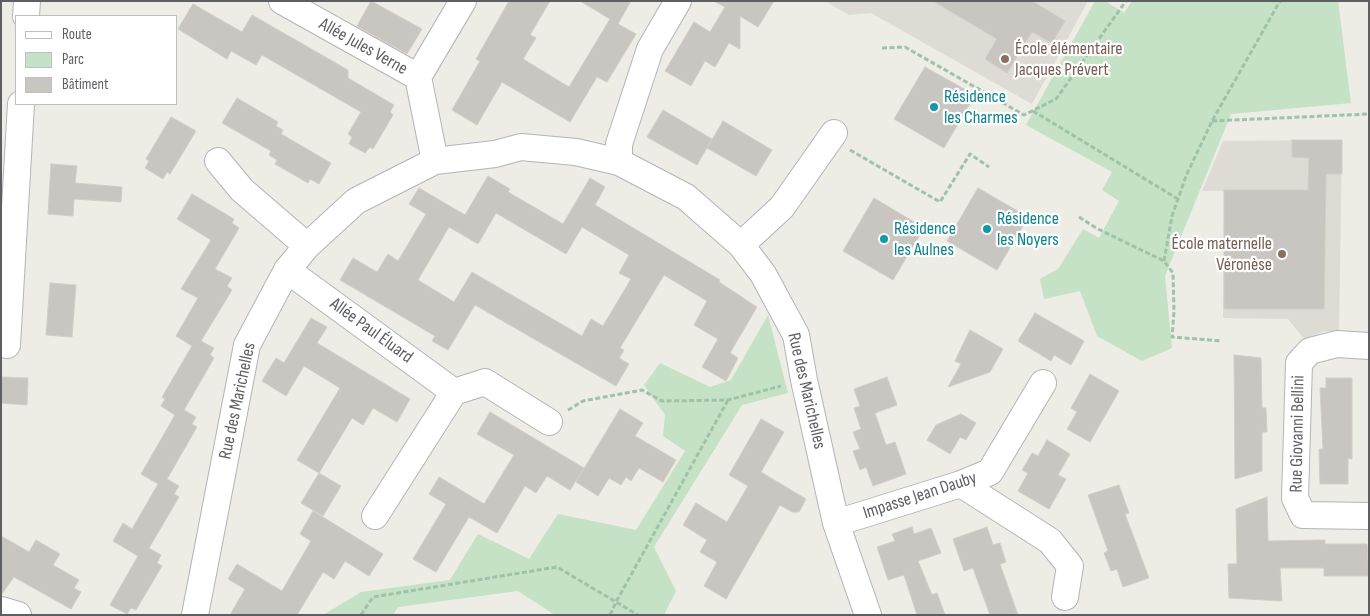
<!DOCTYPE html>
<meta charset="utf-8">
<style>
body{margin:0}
#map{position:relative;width:1370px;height:616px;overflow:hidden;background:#edece5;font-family:"Sofia Sans Condensed",sans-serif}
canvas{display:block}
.frame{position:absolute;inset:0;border:2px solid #5d5f63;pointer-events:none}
.legend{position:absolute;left:15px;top:15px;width:162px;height:90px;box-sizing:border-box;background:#fff;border:1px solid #bebfc1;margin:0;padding:6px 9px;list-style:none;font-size:15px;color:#5d5f63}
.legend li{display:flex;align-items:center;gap:10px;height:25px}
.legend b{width:25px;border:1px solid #bebfc1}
</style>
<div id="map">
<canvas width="1370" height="616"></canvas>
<div class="frame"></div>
<ul class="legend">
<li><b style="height:6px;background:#fff"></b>Route</li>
<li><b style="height:14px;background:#c5e2c6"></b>Parc</li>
<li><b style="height:14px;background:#c9c6c2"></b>Bâtiment</li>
</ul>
</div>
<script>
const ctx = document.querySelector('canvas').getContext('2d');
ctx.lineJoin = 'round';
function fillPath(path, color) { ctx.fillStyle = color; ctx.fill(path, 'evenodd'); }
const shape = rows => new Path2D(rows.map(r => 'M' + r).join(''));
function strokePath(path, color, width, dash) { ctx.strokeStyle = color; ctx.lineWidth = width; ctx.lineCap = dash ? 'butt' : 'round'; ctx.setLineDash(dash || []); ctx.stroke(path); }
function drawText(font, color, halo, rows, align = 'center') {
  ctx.font = font + ' "Sofia Sans Condensed",sans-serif'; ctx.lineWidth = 4.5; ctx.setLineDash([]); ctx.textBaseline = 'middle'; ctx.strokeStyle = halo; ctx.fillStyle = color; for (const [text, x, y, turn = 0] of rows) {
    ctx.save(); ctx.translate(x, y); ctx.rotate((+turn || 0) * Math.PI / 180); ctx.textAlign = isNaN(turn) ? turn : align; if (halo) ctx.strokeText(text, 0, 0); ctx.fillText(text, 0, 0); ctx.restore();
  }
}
fillPath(shape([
 [825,1,1088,1,1032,104,871,13,849,15],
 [1342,140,1339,332,1325,331,1304,339,1288,319,1223,318,1224,191,1202,191,1223,141]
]), '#dddbd3');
fillPath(shape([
 [1095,1,1105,1,1124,13,1132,1,1338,1,1351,103,1231,114,1165,276,1172,348,1142,361,1097,336,1080,291,1044,299,1040,279,1058,269,1083,229,1099,238,1119,201,1102,190,1112,172,1026,125],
 [768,315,788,393,742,405,654,547,676,591,664,615,555,615,518,591,398,607,393,615,323,615,361,592,450,580,478,534,529,559,558,514,636,530,685,451,663,436,665,415,644,385,660,363,710,387,731,380]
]), '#c5e2c6');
const building = shape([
 [371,1,422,29,407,54,357,26,371,1],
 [509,1,550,1,530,35,536,38,523,59,569,87,610,19,580,1,631,1,618,24,636,34,607,82,597,77,570,122,502,82,477,125,452,110,480,61,476,59,509,1],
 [714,1,774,1,758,27,740,16,740,49,729,43,715,67,705,61,691,86,665,71,694,22,710,32,725,7,714,1],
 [933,1,1032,1,1065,21,1052,43,1032,32,1007,73,985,59,997,39,933,1],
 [193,4,242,32,252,15,348,70,348,78,394,105,390,112,393,115,373,149,370,147,365,153,349,144,352,137,348,134,361,112,262,55,256,65,231,51,227,59,178,29,193,4],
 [925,67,975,95,944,148,894,119,925,67],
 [237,98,278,122,276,126,283,130,281,134,331,163,319,184,310,179,308,183,275,164,277,160,269,155,271,151,222,123,237,98],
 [663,110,712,139,697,165,647,137,663,110],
 [171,117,196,131,170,174,167,172,163,179,145,168,149,161,146,159,171,117],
 [723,121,772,150,756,176,707,148,723,121],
 [1292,140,1342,140,1342,174,1326,174,1324,309,1224,309,1224,190,1308,190,1309,158,1292,157,1292,140],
 [51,164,77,166,75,183,122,187,121,202,74,199,73,216,48,214,51,164],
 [488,176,510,189,508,192,563,224,590,178,605,187,595,205,720,280,719,282,757,307,730,353,738,358,726,381,702,367,718,339,694,325,707,301,664,275,620,348,624,350,619,358,629,364,616,386,475,305,448,350,432,341,435,336,340,280,353,258,377,272,388,254,398,261,426,214,409,204,419,188,465,215,488,176],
 [496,213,566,254,582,227,629,255,619,273,631,279,603,326,591,319,582,336,472,272,454,302,418,280,449,227,478,244,496,213],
 [978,188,1028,217,997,270,947,241,978,188],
 [192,194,234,219,232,223,239,228,215,269,232,278,227,286,232,290,201,341,214,348,210,355,214,358,184,410,196,417,192,424,197,427,167,479,179,486,174,494,179,497,149,548,161,555,157,563,162,566,136,610,131,608,127,614,110,605,138,556,113,541,123,523,132,529,158,484,141,474,175,415,161,406,165,399,162,397,192,346,176,336,198,298,181,289,211,240,177,219,192,194],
 [874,198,924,228,893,280,843,251,874,198],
 [50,283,76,285,72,337,46,335,50,283],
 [1035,313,1084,341,1071,365,1054,355,1051,361,1018,341,1035,313],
 [311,318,327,327,317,343,410,399,397,422,373,408,363,425,352,418,319,473,297,460,340,388,304,366,286,396,262,381,276,358,284,363,311,318],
 [970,330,1003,349,990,372,948,387,961,364,955,361,970,330],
 [1234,355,1261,358,1262,408,1266,408,1267,432,1262,432,1262,471,1235,479,1234,355],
 [1090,374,1119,391,1090,442,1067,429,1077,412,1071,408,1090,374],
 [1,377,28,378,27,405,1,403,1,377],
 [887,377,897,405,875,413,886,445,895,442,906,474,873,486,866,467,860,470,853,451,860,449,853,432,861,429,854,408,860,406,854,389,887,377],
 [1326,378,1352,378,1352,459,1348,458,1348,484,1320,484,1319,449,1323,449,1320,388,1326,388,1326,378],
 [620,409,643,423,635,436,676,460,663,482,639,468,631,481,626,477,621,485,609,478,598,496,576,482,620,409],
 [490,412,584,468,570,490,547,476,536,493,525,486,497,533,469,517,436,572,413,559,446,504,429,494,439,477,484,504,514,455,477,434,490,412],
 [961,414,976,423,966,440,960,437,950,454,927,440,936,425,961,414],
 [761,419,784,432,761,472,806,499,799,512,792,512,780,505,726,599,704,586,717,562,700,552,707,540,683,525,696,503,727,522,748,486,729,475,761,419],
 [1047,440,1070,454,1058,475,1066,479,1049,509,1018,491,1028,473,1022,470,1027,462,1032,453,1038,456,1047,440],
 [319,473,341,486,323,516,301,503,319,473],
 [1119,485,1129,513,1125,514,1149,578,1123,587,1117,569,1111,571,1104,553,1108,551,1088,495,1119,485],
 [1267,497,1268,541,1325,540,1325,544,1367,544,1369,576,1324,576,1324,568,1280,568,1282,601,1229,598,1228,564,1237,564,1236,509,1267,497],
 [313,511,383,554,369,576,345,561,334,579,323,572,297,615,230,615,245,589,228,579,237,564,282,591,311,541,300,534,313,511],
 [912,527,914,534,931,528,941,553,918,561,932,595,937,593,945,615,917,615,904,575,888,580,877,547,895,541,892,534,912,527],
 [987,527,993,545,1000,543,1003,553,1006,562,1000,564,1018,615,990,615,973,568,964,571,953,539,987,527],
 [1,536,29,552,36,540,60,554,53,565,79,580,74,588,81,592,71,609,14,577,1,595,1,536]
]);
fillPath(building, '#c9c6c2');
strokePath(building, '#d1cec4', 1);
const minor = shape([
 [282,1,418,77],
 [26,16,27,1],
 [218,161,242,190,307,246],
 [435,161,418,77,463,1],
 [619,162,619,144,650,49,678,1],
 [741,245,782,207,834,133],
 [287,270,454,392],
 [7,345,21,104],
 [1369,346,1337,344,1310,351,1299,363,1295,498,1303,515,1369,516],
 [961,484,1050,541,1070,566,1065,597],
 [375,516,454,392,485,382,549,422],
 [836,523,961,484,990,472,1043,383],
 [1,610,18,615],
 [195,615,247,345,287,270,307,246,356,201,435,161,495,154,521,147,576,152,619,162,686,197,741,245,763,274,796,335,804,380,836,523,868,615]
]);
strokePath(minor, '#b2b4b8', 28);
strokePath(shape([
 [882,48,905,47,1024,115,1056,99,1126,1],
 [1033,111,1178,199],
 [1212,121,1369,114],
 [850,150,940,202,970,154,989,167],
 [1079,217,1098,229,1164,261,1173,273,1174,312,1172,337,1222,341],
 [1164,261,1172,216,1186,176,1212,121,1280,1],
 [568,410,583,401,642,390,662,401,728,400,781,386],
 [361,615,373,597,557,567,616,602,728,400],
 [610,615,616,602,638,615]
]), '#9fc2aa', 3, [5, 2.5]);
strokePath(minor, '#fff', 26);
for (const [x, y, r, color] of [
 [1005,59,5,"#8d6e63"],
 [934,107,5,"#0f9aa8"],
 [987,229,5,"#0f9aa8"],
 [884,239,5,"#0f9aa8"],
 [1282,254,5,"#8d6e63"]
]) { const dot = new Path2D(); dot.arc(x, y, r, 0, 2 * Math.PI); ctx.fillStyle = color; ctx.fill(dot); strokePath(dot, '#fff', 2); }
drawText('18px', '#5d5f63', '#fff', [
 ["Allée Jules Verne",363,47,29],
 ["Allée Paul Éluard",371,331,36],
 ["Rue des Marichelles",806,391,77],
 ["Rue des Marichelles",238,401,-78],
 ["Rue Giovanni Bellini",1298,434,-89],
 ["Impasse Jean Dauby",920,496,-18]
]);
drawText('18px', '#785e54', '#fff', [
 ["École élémentaire",1015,49],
 ["Jacques Prévert",1015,70],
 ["École maternelle",1272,244,"right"],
 ["Véronèse",1272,265,"right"]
], 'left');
drawText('18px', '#0d838f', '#fff', [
 ["Résidence",944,97],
 ["les Charmes",944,118],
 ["Résidence",997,219],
 ["les Noyers",997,240],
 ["Résidence",894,229],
 ["les Aulnes",894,250]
], 'left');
</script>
